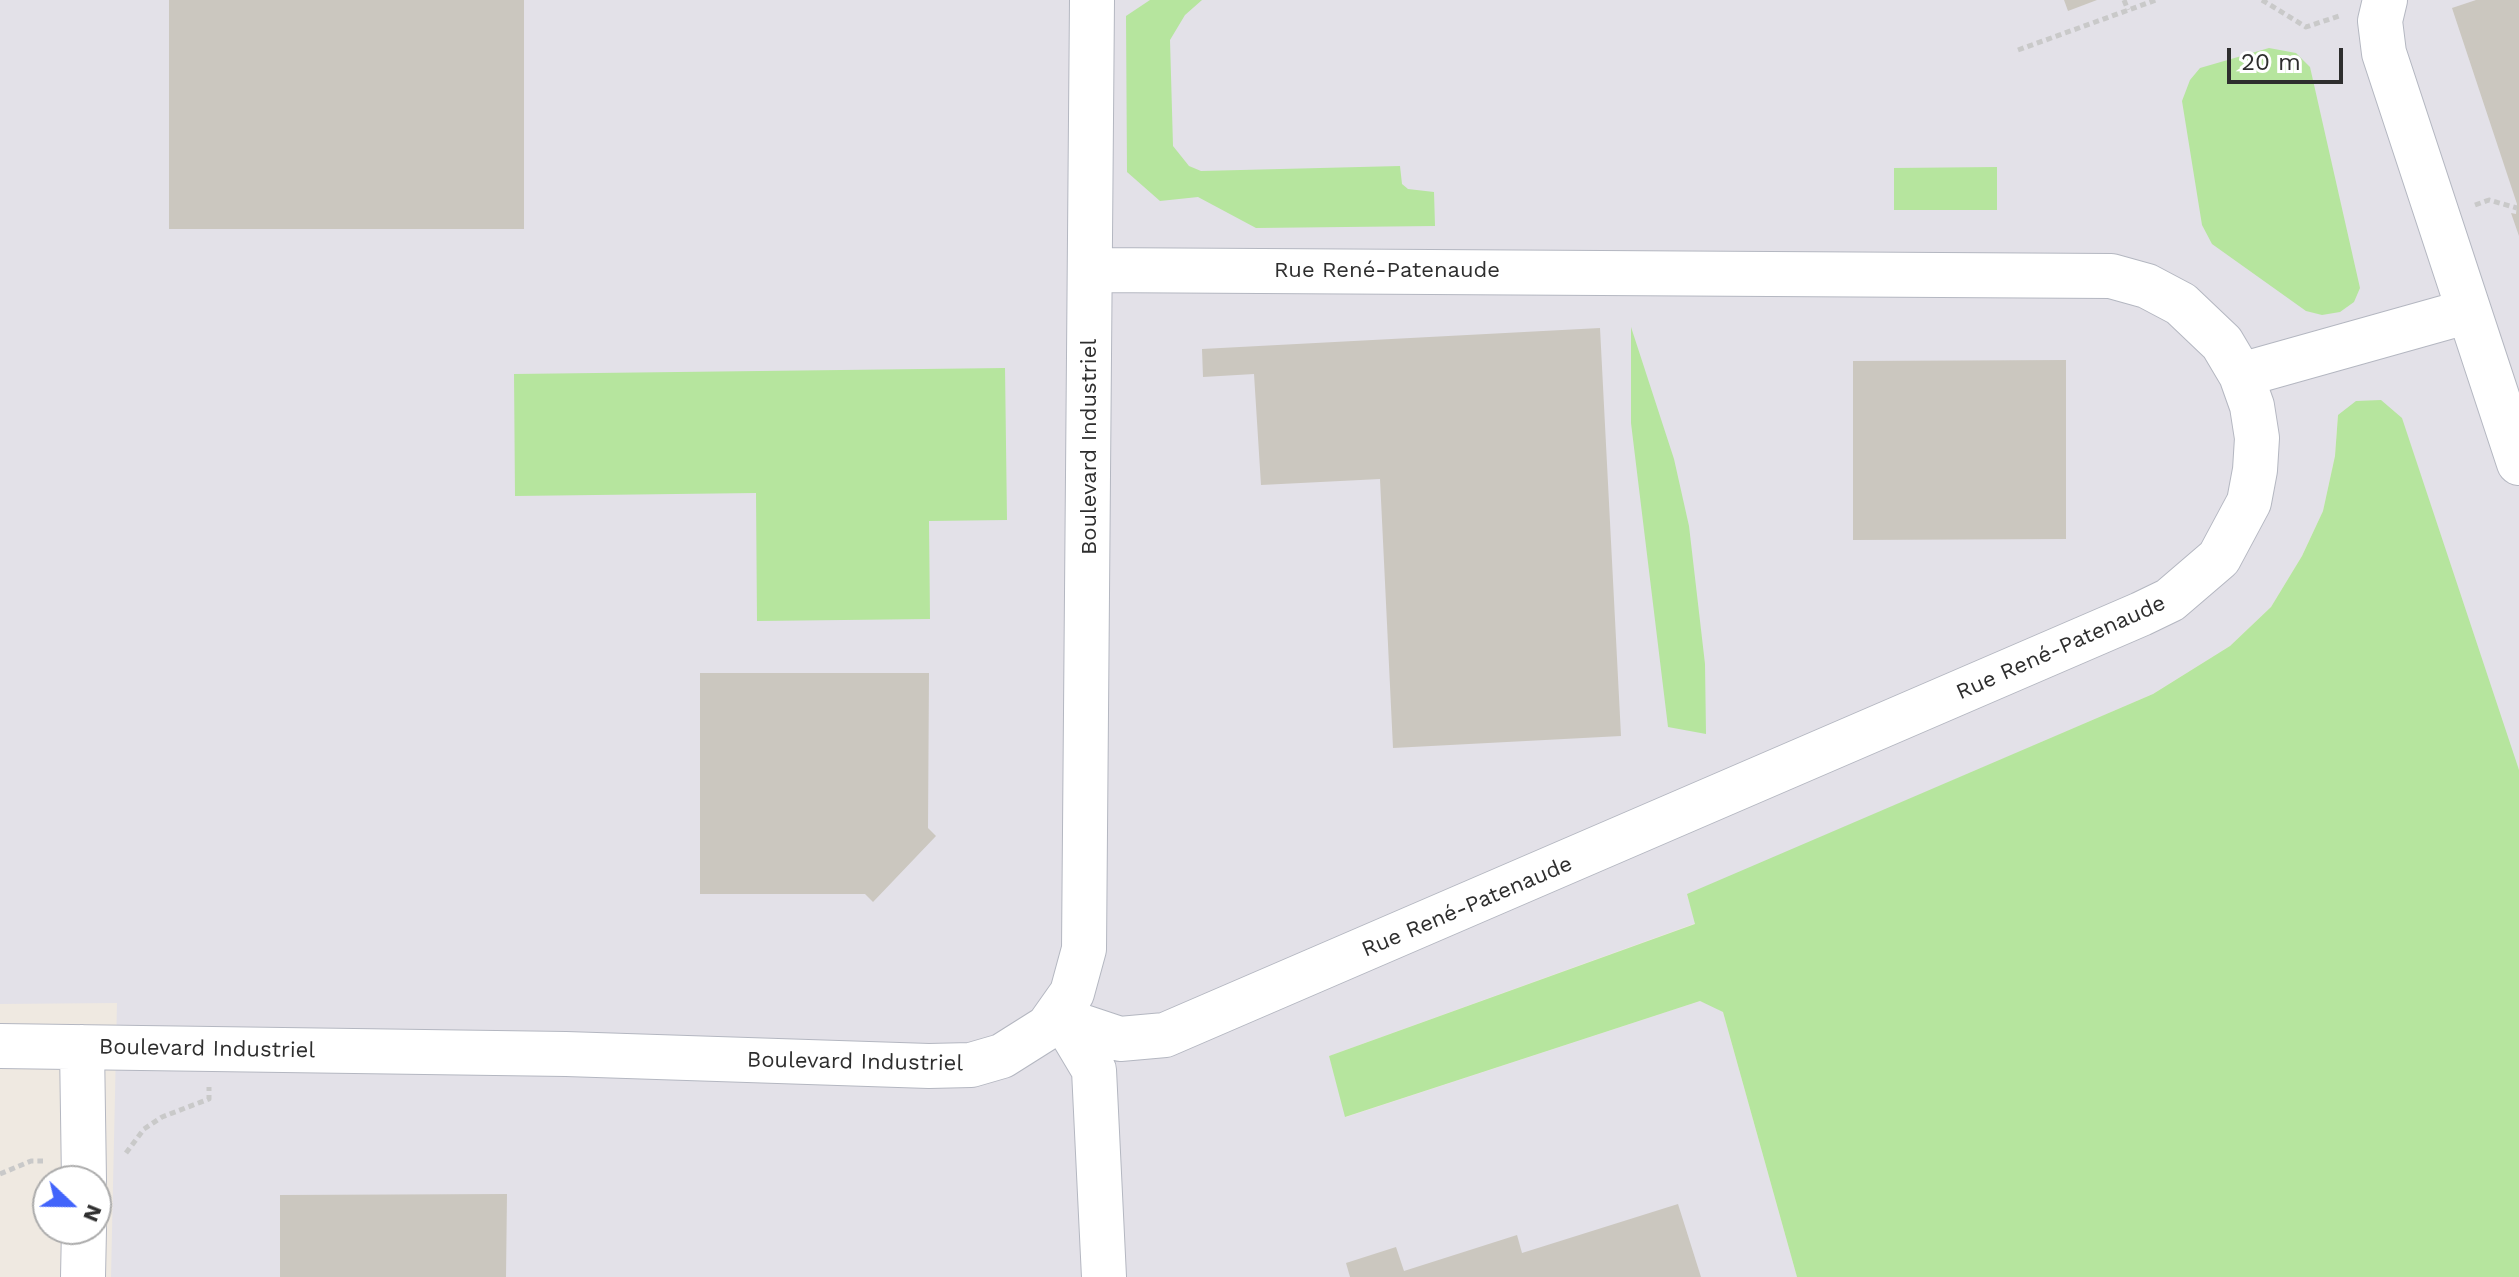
<!DOCTYPE html>
<html>
<head>
<meta charset="utf-8">
<style>
	body { margin:0 }
	#map { position:relative; width:2519px; height:1277px; overflow:hidden; background:#efe9e1; font-family:"Work Sans",sans-serif }
	canvas { display:block }
	.north { position:absolute; left:32px; top:1165px; width:80px; height:80px; box-sizing:border-box; background:#fff; border:2px solid #ababab; border-radius:50%; rotate:112deg; font-size:22px; font-weight:700; line-height:32px; text-align:center; color:#2e2e2e }
	.north::after { content:''; display:block; margin:auto; width:28px; height:36px; background:#4264fb; clip-path:polygon(50% 0,100% 100%,50% 72%,0 100%) }
	.scale { position:absolute; left:2227px; top:48px; width:116px; height:36px; box-sizing:border-box; border:4px solid #2e2e2e; border-top:0; padding-left:10px; font-size:24px; line-height:28px; white-space:nowrap; color:#2e2e2e; -webkit-text-stroke:6px #fff; paint-order:stroke }
</style>
</head>
<body>
<div id="map">
<canvas width="2519" height="1277"></canvas>
<div class="north">N</div>
<div class="scale">20 m</div>
</div>
<script>
const ctx = document.querySelector('canvas').getContext('2d');
ctx.lineJoin = 'round';
function fillPath(path, color) { ctx.fillStyle = color; ctx.fill(path, 'evenodd'); }
const poly = rows => new Path2D(rows.map(r => 'M' + r).join(''));
function stroke(path, color, width, dash) { ctx.strokeStyle = color; ctx.lineWidth = width; ctx.lineCap = dash ? 'butt' : 'round'; ctx.setLineDash(dash || []); ctx.stroke(path); }
function drawText(font, color, halo, rows, align = 'center') {
  ctx.font = font + ' "Work Sans",sans-serif'; ctx.lineWidth = 7; ctx.setLineDash([]); ctx.textBaseline = 'middle'; ctx.strokeStyle = halo; ctx.fillStyle = color; for (const [text, x, y, turn = 0] of rows) {
    ctx.save(); ctx.translate(x, y); ctx.rotate((+turn || 0) * Math.PI / 180); ctx.textAlign = isNaN(turn) ? turn : align; if (halo) ctx.strokeText(text, 0, 0); ctx.fillText(text, 0, 0); ctx.restore();
  }
}
fillPath(poly([
	[0,0,2519,0,2519,770,2338,415,2335,456,2323,511,2302,556,2271,607,2230,646,2153,694,1687,895,1696,923,1329,1056,1346,1117,1700,1001,1712,1005,1723,1012,1797,1277,111,1277,117,1003,0,1004]
]), '#e3e1e8');
fillPath(poly([
	[1150,0,1202,0,1185,15,1170,40,1173,146,1189,166,1201,171,1400,166,1402,184,1408,189,1434,192,1435,226,1256,228,1198,197,1160,201,1127,172,1126,16],
	[2269,48,2296,53,2310,67,2360,288,2354,302,2340,312,2322,315,2306,311,2212,244,2202,225,2182,101,2190,80,2200,68],
	[1997,167,1997,210,1894,210,1894,168],
	[1631,327,1674,459,1689,526,1705,664,1706,734,1668,727,1631,423],
	[1005,368,1007,520,929,521,930,619,757,621,756,493,515,496,514,374],
	[2381,400,2402,418,2519,770,2519,1277,1797,1277,1723,1012,1700,1001,1345,1117,1329,1056,1695,924,1687,894,2153,694,2230,646,2271,607,2302,556,2323,511,2335,456,2338,415,2356,401]
]), '#b6e59e');
fillPath(poly([
	[169,0,524,0,524,229,169,229],
	[2064,0,2097,0,2068,11],
	[2476,0,2519,0,2519,236,2511,213,2516,214,2517,204,2452,8],
	[1600,328,1621,736,1393,748,1380,479,1261,485,1254,374,1203,377,1202,349],
	[2066,360,2066,539,1853,540,1853,361],
	[700,673,929,673,928,828,936,836,873,902,865,894,700,894],
	[507,1194,506,1277,280,1277,280,1195],
	[1678,1204,1701,1277,1350,1277,1346,1263,1396,1247,1404,1271,1517,1235,1522,1253]
]), '#cbc7bf');
const minor = poly([
	[2385,0,2380,21,2384,53,2519,463],
	[2241,375,2469,311],
	[1060,1013,1078,1025,1120,1039,1165,1035,2141,614,2170,600,2219,558,2249,502,2255,470,2257,438,2252,406,2241,375,2222,343,2181,304,2147,286,2111,276,1091,270],
	[1060,1013,1094,1070,1104,1277],
	[0,1046,566,1054,929,1066,971,1065,1002,1056,1048,1027,1072,993,1084,949,1092,0],
	[82,1047,84,1181],
	[83,1277,84,1229]
]);
stroke(minor, '#b4b7c1', 46);
stroke(poly([
	[2124,0,2128,10],
	[2262,0,2306,27,2339,16],
	[2018,50,2156,0],
	[2475,205,2489,200,2517,208],
	[126,1153,144,1129,162,1117,209,1099,209,1087],
	[0,1174,31,1161,43,1161]
]), '#c9c9c9', 5, [6, 4]);
stroke(minor, '#fff', 44);
drawText('22px', '#2e2e2e', '#fff', [
	["Rue René-Patenaude",1387,271],
	["Boulevard Industriel",1090,447,-90],
	["Rue René-Patenaude",2061,648,-24],
	["Rue René-Patenaude",1467,907,-23],
	["Boulevard Industriel",207,1049,1],
	["Boulevard Industriel",855,1062,1]
]);
</script>
</body>
</html>
